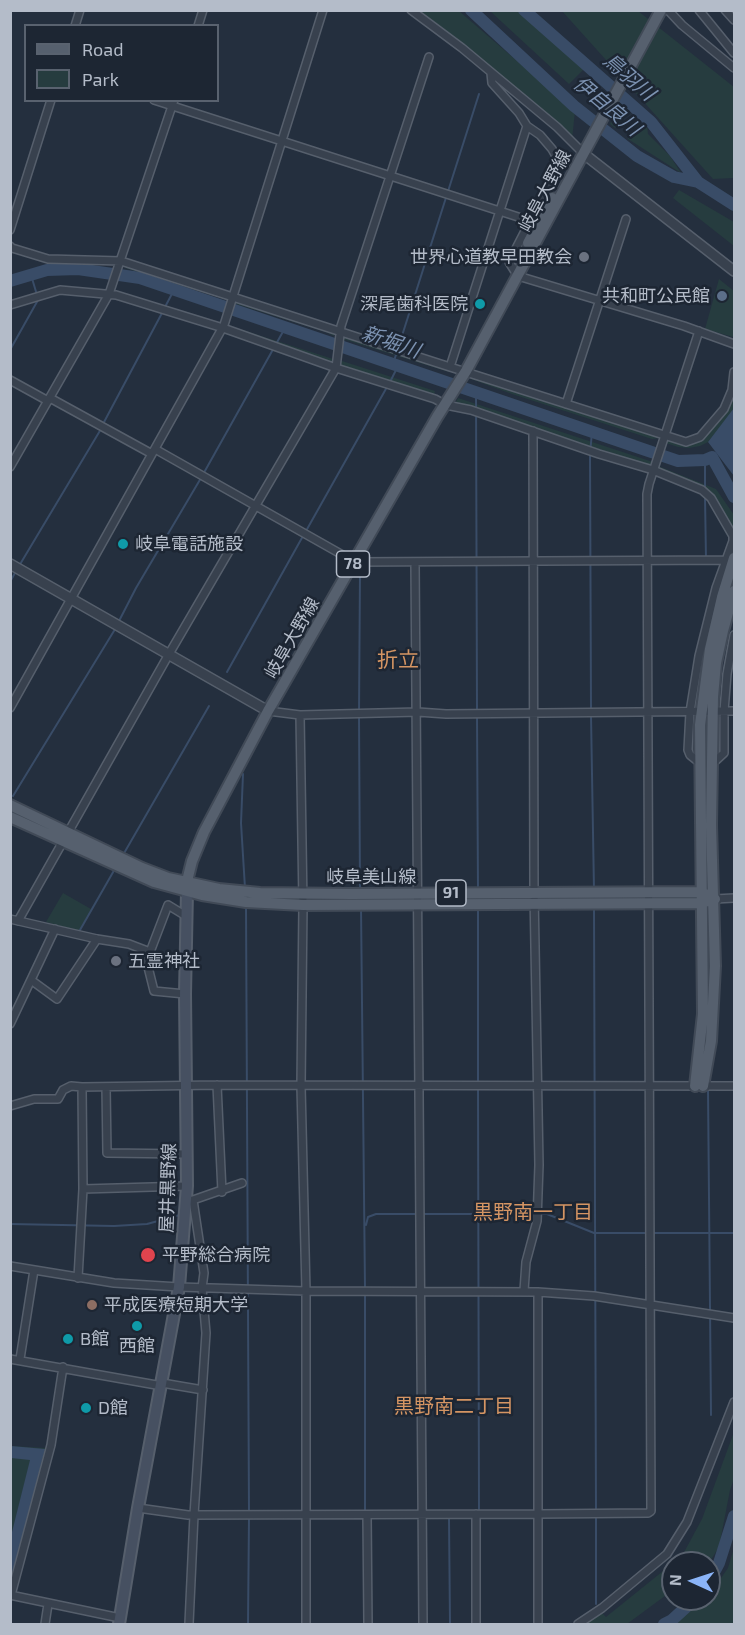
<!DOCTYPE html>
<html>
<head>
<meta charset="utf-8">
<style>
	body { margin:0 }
	#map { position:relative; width:745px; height:1635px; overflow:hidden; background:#242f3e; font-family:"Exo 2",sans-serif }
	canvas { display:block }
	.frame { position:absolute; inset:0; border:12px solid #b4bcc9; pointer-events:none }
	.legend { position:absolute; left:24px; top:24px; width:195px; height:78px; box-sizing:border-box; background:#1d2633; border:2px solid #59626f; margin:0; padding:8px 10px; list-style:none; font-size:18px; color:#b4bcc9 }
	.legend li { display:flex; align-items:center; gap:12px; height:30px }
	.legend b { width:30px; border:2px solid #59626f }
	.north { position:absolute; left:661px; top:1551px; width:60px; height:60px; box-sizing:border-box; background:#1d2633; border:2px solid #59626f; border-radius:50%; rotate:273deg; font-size:16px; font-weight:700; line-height:24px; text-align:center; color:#b4bcc9 }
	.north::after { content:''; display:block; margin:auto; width:21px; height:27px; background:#8ab4f8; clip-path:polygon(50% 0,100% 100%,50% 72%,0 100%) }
</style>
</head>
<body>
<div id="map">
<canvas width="745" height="1635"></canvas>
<div class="frame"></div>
<ul class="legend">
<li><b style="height:8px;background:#56606e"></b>Road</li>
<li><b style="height:16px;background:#263c3f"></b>Park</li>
</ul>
<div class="north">N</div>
</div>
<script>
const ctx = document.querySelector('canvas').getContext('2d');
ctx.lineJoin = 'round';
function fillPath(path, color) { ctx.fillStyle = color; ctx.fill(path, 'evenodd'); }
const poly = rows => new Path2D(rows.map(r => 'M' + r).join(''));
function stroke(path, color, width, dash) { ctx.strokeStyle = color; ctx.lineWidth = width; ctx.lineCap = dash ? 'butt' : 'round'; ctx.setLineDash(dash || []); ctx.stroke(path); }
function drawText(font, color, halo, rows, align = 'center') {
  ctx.font = font + ' "Exo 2","Noto Sans JP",sans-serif'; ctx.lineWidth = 5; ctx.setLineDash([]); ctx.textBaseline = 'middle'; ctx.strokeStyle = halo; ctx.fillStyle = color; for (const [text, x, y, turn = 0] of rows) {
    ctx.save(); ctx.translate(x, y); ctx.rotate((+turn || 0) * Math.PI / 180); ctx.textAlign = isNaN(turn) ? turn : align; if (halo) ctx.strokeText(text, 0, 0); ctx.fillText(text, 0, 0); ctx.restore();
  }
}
fillPath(poly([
	[419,11,459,11,575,111,572,140,459,40],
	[490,11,526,11,585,68,569,84],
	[562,11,638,11,734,87,734,181,733,178,713,179],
	[617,108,624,113,623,126,615,128,610,124],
	[637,123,647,125,648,134,670,156,681,173,628,139,628,129],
	[679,190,734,222,734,246,673,198],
	[126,266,224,297,224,299,125,268],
	[719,279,734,291,733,337,705,329],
	[234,301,335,332,334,336,326,332,233,303],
	[227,325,333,359,332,363,227,329],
	[345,336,451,369,449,372,343,339],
	[339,360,435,391,434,395,338,364],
	[472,375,660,438,652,439,512,394,471,379],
	[734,389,733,411,708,442,700,446,689,448,678,447,666,443,668,439,686,443,705,436,729,405],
	[458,398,653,462,652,465,648,465,456,402],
	[658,466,716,489,734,515,734,529,730,525,714,495,657,468],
	[63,893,91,909,79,931,46,922],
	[734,1432,734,1479,730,1490,719,1547,709,1563,673,1563,682,1556,702,1519],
	[11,1446,46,1448,11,1583],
	[734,1548,734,1623,669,1624,701,1599,709,1599,709,1592,714,1588,728,1568],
	[673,1563,673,1590,627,1624,586,1624,601,1612,606,1617]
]), '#263c3f');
fillPath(poly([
	[734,408,734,476,708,442],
	[11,1446,45,1449,11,1581,11,1536,30,1460,11,1458]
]), '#394c67');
stroke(poly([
	[31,275,37,295],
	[165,307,174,290],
	[10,350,38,300],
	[393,364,479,94],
	[390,382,398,366],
	[476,393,477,711],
	[103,424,162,313],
	[705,460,705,491],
	[705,496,706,560],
	[306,531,387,387],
	[19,566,101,429],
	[360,571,359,715,360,890],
	[10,582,16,571],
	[119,621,136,588,201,478,285,328],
	[227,672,303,536],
	[591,710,590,454,592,432],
	[477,716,478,891],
	[591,716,594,890],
	[243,774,241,823,245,888],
	[13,796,117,626],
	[123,855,209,706],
	[246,905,249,1512],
	[361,907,365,1289],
	[478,908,478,1083],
	[594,908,596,1511],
	[80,930,116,867],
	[478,1088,479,1511],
	[708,1089,711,1415],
	[10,1224,114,1226,147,1224,180,1215],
	[366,1225,368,1217,376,1214,547,1214,594,1233,647,1233],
	[653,1233,734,1233],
	[365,1294,365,1514],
	[596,1517,596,1604],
	[449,1519,450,1624],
	[479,1519,480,1624],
	[248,1624,249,1517]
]), '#394c67', 2);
stroke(poly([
	[471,10,574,106,637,156,674,177,698,182,734,205],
	[524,10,651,122,698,182],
	[10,281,47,270,78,269,140,278,678,461,705,460,712,457,734,497],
	[709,1582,719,1563,734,1516],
	[664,1624,672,1620,695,1599]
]), '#394c67', 12);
const minor = poly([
	[411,10,462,48,557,127,584,154],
	[668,10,682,25,734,68],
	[699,10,734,53],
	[725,10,734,20],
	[75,26,80,10],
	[198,26,203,10],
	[491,73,492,83,519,113,527,126,450,367,686,442,700,437,724,409,732,390,734,372],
	[154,100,540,224],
	[10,230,51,100],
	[10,246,12,248,48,259,121,261,450,367],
	[514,270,509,262,560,163,552,149,540,135,527,126],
	[518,276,684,326,734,344],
	[10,305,60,290,116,295,223,328,336,368,435,399,446,405,471,410,599,454,653,470,702,490,711,498,733,536,733,541,716,588,699,656,690,712,688,750,690,755,700,763],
	[10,380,48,401],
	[50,398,152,454],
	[566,404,626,219],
	[155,449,355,562,727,560],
	[10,467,109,294,174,100],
	[415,563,423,1624],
	[10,708,224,325,323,10],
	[268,711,300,715,418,712,446,714,734,711],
	[300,715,303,905,301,1086,306,1291,306,1624],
	[712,764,724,753,724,711,727,674,734,635],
	[715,899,734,898],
	[10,919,97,939,129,944,150,952,148,967,154,991,185,994],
	[18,921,169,654,336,368,341,326,429,57],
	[150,952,168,905,186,916],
	[31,980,57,999,97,939],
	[10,1024,55,929],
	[217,1085,222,1192],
	[106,1087,107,1153,187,1154],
	[10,1106,34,1099,58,1099,63,1090,71,1086,82,1087,217,1085,734,1086],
	[83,1189,187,1186],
	[193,1200,242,1183],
	[185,1202,193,1200,204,1273,202,1288,206,1333,194,1515,189,1624],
	[10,1266,114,1283,179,1287,306,1291,538,1292,594,1296,734,1318],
	[78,1278,83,1189,82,1087],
	[524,1291,526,1262,537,1221,539,1165,534,892,533,431],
	[538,1292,538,1624],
	[10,1359,162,1386],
	[20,1359,34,1270],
	[162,1383,203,1390],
	[138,1508,188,1515,539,1514,648,1513,651,1511,647,494,649,484,699,331],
	[476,1514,476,1624],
	[367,1515,368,1624],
	[10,1595,120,1618],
	[11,1595,51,1445,63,1367],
	[45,1624,48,1604],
	[578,1624,602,1608,667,1554,687,1522,734,1402]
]);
const tertiary = poly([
	[584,154,734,271],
	[10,564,268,711]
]);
const secondary = poly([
	[119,1624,138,1508,179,1287,187,1186,185,994,187,891]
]);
const primary = poly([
	[528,243,552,198],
	[10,805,142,868,168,878,219,889,260,893,351,894,701,892,715,899],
	[10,817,154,882,202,895,246,902,303,905,701,903,715,899],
	[187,891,187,881,192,861,204,832,268,711,437,417,466,371,661,10],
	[695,1086,703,1014,700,725,710,649,722,597,734,558],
	[703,1086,711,1041,715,966,711,825,713,697,716,663,723,631,734,591]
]);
stroke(minor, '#565f6c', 10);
stroke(tertiary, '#565f6c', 12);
stroke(secondary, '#565f6c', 14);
stroke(primary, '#414a57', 14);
stroke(minor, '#38414e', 7);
stroke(tertiary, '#38414e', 9);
stroke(secondary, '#465061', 10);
stroke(primary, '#56606e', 10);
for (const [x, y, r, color] of [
	[584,257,6,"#6b7280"],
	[722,296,6,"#5c6f8a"],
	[480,304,6,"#0f9aa8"],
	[123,544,6,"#0f9aa8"],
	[116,961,6,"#6b7280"],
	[148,1255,8,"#e0444e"],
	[92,1305,6,"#8d6e63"],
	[137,1326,6,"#0f9aa8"],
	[68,1339,6,"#0f9aa8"],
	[86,1408,6,"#0f9aa8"]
]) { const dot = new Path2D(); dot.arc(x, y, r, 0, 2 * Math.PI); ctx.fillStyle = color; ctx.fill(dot); stroke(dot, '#1d2633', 2); }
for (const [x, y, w] of [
	[353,564,33],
	[451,893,30]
]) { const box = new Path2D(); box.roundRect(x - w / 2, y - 13, w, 26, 4.5); ctx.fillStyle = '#1d2633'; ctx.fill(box); stroke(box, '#b4bcc9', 1.5); }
drawText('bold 16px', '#b4bcc9', null, [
	["78",353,564],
	["91",451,893]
]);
drawText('18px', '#b4bcc9', '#1d2633', [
	["岐阜大野線",545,191,-62],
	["岐阜大野線",292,638,-60],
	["岐阜美山線",371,877],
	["屋井黒野線",168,1188,-88]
]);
drawText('18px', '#b4bcc9', '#1d2633', [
	["世界心道教早田教会",572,257,"right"],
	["共和町公民館",710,296,"right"],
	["深尾歯科医院",468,304,"right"],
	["岐阜電話施設",135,544],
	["五霊神社",128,961],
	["平野総合病院",162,1255],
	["平成医療短期大学",104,1305],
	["B館",80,1339],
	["西館",137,1346,"center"],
	["D館",98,1408]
], 'left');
drawText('italic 20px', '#7c92b1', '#1d2633', [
	["鳥羽川",629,77,41],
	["伊自良川",607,106,40],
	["新堀川",391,342,19]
]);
drawText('20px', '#d59563', '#1d2633', [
	["黒野南一丁目",533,1212],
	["黒野南二丁目",454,1406]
]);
drawText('21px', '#d59563', '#1d2633', [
	["折立",398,660]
]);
</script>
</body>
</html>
